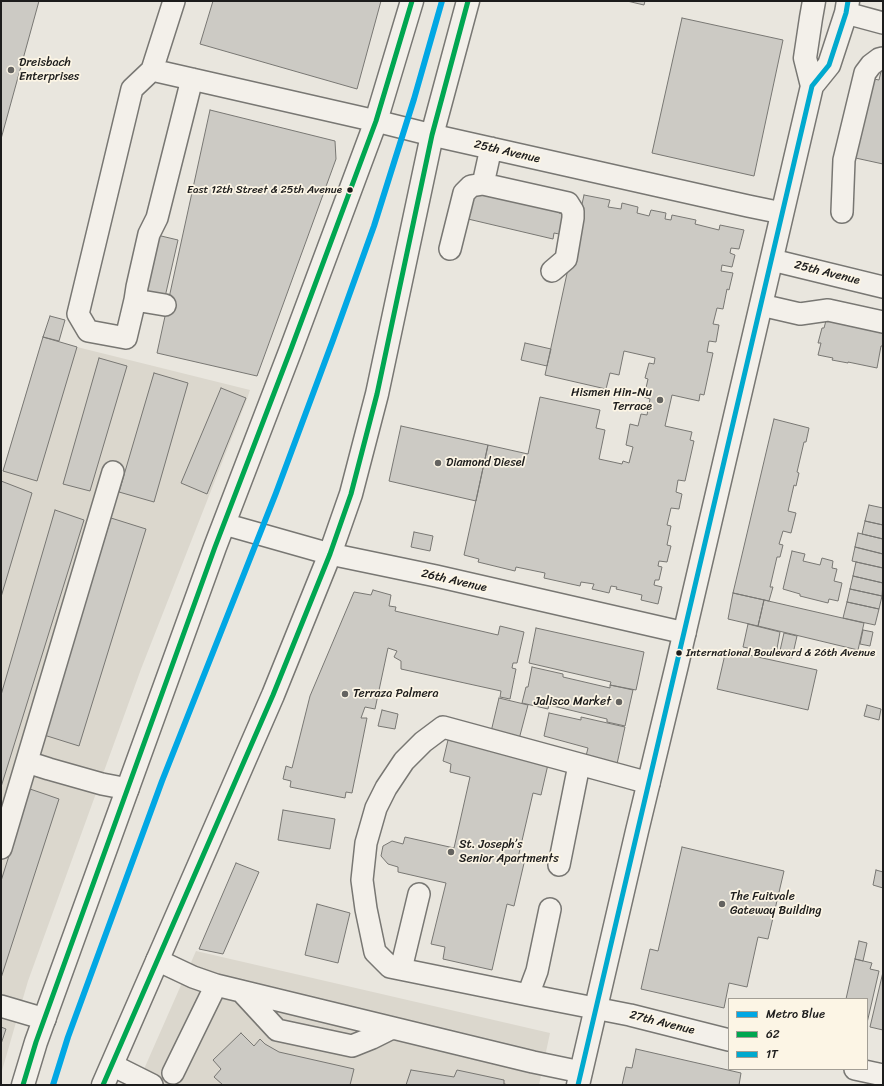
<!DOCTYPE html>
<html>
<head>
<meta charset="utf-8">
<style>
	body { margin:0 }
	#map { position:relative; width:884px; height:1086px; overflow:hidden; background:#e9e6de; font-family:Sriracha,sans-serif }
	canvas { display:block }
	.frame { position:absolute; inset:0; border:2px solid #1c1c1c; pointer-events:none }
	.legend { position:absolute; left:728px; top:998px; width:140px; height:72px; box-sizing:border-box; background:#fcf5e5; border:1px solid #a29e95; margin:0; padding:5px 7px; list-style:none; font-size:12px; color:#1c1c1c }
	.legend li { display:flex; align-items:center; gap:8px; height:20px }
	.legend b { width:20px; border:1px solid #a29e95 }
</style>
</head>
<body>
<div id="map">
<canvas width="884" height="1086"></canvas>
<div class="frame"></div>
<ul class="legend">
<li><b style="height:5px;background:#01a7e4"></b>Metro Blue</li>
<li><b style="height:5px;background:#00a651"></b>62</li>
<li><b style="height:5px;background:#00a9ce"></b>1T</li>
</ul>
</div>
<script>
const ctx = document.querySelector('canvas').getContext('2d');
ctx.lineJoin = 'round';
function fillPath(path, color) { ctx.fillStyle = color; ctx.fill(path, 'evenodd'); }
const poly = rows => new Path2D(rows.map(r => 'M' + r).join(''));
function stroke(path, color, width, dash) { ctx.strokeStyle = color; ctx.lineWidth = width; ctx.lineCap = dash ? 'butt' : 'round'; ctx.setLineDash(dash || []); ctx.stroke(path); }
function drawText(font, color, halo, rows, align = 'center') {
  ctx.font = font + ' Sriracha,sans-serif'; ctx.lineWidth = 3.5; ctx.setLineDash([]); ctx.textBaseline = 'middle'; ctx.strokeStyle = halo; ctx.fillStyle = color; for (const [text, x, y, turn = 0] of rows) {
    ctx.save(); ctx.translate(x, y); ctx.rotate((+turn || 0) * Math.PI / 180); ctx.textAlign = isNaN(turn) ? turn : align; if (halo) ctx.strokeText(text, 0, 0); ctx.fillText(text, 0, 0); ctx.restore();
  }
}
fillPath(poly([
	[43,337,77,347,250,390,247,399,141,669,28,981,1,1074,1,476],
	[196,951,550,1033,539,1085,137,1085]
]), '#dbd7cd');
const building = poly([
	[1,1,39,1,1,139,1,1],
	[213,1,381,1,357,89,200,44,213,1],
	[627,1,645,1,644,5,627,1],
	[682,18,783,40,754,176,652,153,682,18],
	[882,67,883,67,883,164,851,157,869,78,879,80,882,67],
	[210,110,335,141,336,159,257,376,157,353,210,110],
	[474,191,559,211,559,213,567,214,564,235,554,233,553,239,468,219,474,191],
	[584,195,610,200,608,207,621,209,622,203,638,207,637,213,649,216,651,210,666,213,665,219,671,220,672,215,696,220,695,224,719,230,720,225,744,230,739,249,731,248,730,253,735,255,732,267,722,265,721,271,733,273,729,290,727,289,723,309,717,308,713,324,719,325,716,342,709,341,707,352,713,353,704,395,700,394,699,401,672,395,665,426,692,432,690,440,694,441,685,481,678,480,676,492,682,494,679,509,671,508,667,525,671,526,667,545,671,546,667,562,659,561,658,566,662,567,659,580,655,580,654,585,662,587,658,604,641,600,642,595,616,589,617,587,611,586,609,593,592,589,594,584,581,582,580,586,544,578,545,573,516,567,515,571,478,562,479,559,464,555,488,445,528,454,540,397,600,410,596,428,605,430,599,459,622,464,623,461,629,463,633,447,626,445,630,424,638,426,641,414,647,415,650,399,644,397,648,379,645,378,649,363,654,364,655,358,624,351,619,375,610,373,606,389,545,375,584,195],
	[157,235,178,240,165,297,144,292,157,235],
	[50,316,65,320,59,341,43,337,50,316],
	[827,317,883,327,883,346,881,346,877,368,848,362,848,363,832,360,833,358,818,355,821,343,818,343,822,328,824,328,827,317],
	[43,337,77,347,37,481,3,471,43,337],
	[525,343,551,349,547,366,521,360,525,343],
	[99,358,127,366,90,491,63,484,99,358],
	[154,373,188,383,154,502,119,492,154,373],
	[221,388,246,398,207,494,181,483,221,388],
	[774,419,809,428,806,442,804,442,797,472,799,473,796,486,794,485,788,511,796,513,791,533,783,531,779,544,783,545,780,557,777,557,770,587,773,587,769,601,733,593,774,419],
	[401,426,488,445,476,501,389,481,401,426],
	[1,481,32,493,1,597,1,481],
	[869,505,883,508,883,525,865,521,869,505],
	[55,510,84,520,1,787,1,695,55,510],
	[111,518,146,529,79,746,44,735,111,518],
	[865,521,883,525,883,539,862,534,865,521],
	[414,532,433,536,430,551,411,547,414,532],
	[858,533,883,539,883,554,855,547,858,533],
	[855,547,883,554,883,568,852,561,855,547],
	[792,551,805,554,803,561,820,565,822,558,833,561,832,568,837,569,834,581,842,583,838,601,829,599,828,603,800,596,800,594,783,589,792,551],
	[856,562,883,568,883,583,853,576,856,562],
	[853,576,883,583,882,596,850,589,853,576],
	[850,589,882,596,879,609,847,602,850,589],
	[373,590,391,595,389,606,396,607,395,611,498,635,500,626,524,632,517,663,513,663,512,668,516,669,510,699,500,697,501,691,401,669,401,661,394,657,397,651,388,648,375,709,365,707,361,718,367,718,352,793,346,792,345,798,290,787,291,781,283,779,286,766,292,768,310,696,354,592,371,595,373,590],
	[733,593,764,600,758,626,728,619,733,593],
	[764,600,864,623,858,650,758,626,764,600],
	[847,602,879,609,875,625,843,618,847,602],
	[748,624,780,632,776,654,743,647,748,624],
	[536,628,644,652,636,690,610,685,611,682,529,663,536,628],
	[863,630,873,632,870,646,860,644,863,630],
	[784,633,797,636,792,658,779,655,784,633],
	[726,650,817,670,808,710,717,689,726,650],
	[532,667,563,674,563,677,610,688,610,685,633,690,625,726,607,722,607,719,549,705,548,709,522,703,526,687,528,687,532,667],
	[499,698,528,705,518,743,490,736,499,698],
	[867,705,881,709,879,720,864,716,867,705],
	[382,710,398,714,395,729,378,726,382,710],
	[549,713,581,720,581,717,625,727,617,764,586,756,588,748,544,736,549,713],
	[458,739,549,760,541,795,533,793,518,858,525,859,514,906,507,904,492,970,443,959,445,947,431,944,446,883,398,872,398,867,388,864,381,856,383,846,392,841,403,844,405,837,454,848,470,777,450,772,451,764,443,761,448,740,457,742,458,739],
	[30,789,59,799,1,978,1,881,30,789],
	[283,810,335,819,330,849,278,840,283,810],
	[682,847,784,871,768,939,758,937,747,987,729,983,724,1008,641,989,650,949,658,951,682,847],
	[236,863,259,872,223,954,199,949,236,863],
	[876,870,883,872,883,888,873,885,876,870],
	[317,904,350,913,338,963,305,955,317,904],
	[859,941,867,943,863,961,855,959,859,941],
	[855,959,872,963,870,969,879,971,867,1023,867,999,846,999,855,959],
	[883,972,883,1030,870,1027,883,972],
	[1,1027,6,1029,1,1044,1,1027],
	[241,1033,254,1046,260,1039,265,1044,279,1052,354,1069,350,1085,223,1085,214,1077,221,1069,213,1060,241,1033],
	[636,1049,741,1073,739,1085,622,1085,626,1067,632,1068,636,1049],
	[411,1070,454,1077,457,1070,504,1080,504,1084,509,1085,406,1085,411,1070]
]);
fillPath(building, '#cccac4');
stroke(building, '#787773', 1);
const minor = poly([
	[174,1,152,70,376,121,432,135,748,206,782,213],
	[846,13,883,23],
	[152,70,132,89,78,314,88,331,126,338,135,300,165,305],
	[483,184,491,148],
	[842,212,844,160,865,73,871,65,879,59,883,58],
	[450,249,464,193,471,186,483,184,568,203,573,211,573,218,566,259,552,271],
	[772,260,883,287],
	[135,300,137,287,149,234,157,218,192,79],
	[761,305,800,314,828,310,883,322],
	[224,524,330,554,436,576,685,633],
	[27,762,49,769,102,784,128,789],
	[649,783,443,727,423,742,404,761,386,788,376,808,366,843,362,880,366,909,375,952,390,967,528,995,630,1015,729,1040],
	[1,848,113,472],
	[559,865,579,765],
	[157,960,193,977,216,985,173,1073],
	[401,969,419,894],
	[216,985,533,1062,581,1072],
	[241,991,277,1030,352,1046,372,1038,392,1028],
	[528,995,537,971,550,909],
	[1,1006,45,1019],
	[112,1065,152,1085],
	[855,1069,883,1075]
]);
const major = poly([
	[812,86,805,58,811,18,814,1],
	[23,1085,36,1042,215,547,291,349,376,121,412,1],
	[103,1085,273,695,330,554,351,494,377,394,432,135,468,1],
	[578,1085,637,831,677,665,812,86,829,65,846,13,848,1]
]);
stroke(minor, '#787773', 24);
stroke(major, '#787773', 25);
stroke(minor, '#f3f0ea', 21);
stroke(major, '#f3f0ea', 22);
stroke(poly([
	[23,1085,36,1042,215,547,291,349,376,121,412,1],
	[103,1085,273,695,330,554,351,494,377,394,432,135,468,1]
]), '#00a651', 5);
stroke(poly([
	[578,1085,812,86,829,65,846,13,848,1]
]), '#00a9ce', 5);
stroke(poly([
	[53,1085,68,1037,162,781,276,493,333,340,374,226,414,99,442,1]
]), '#01a7e4', 6);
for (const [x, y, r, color] of [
	[11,70,4,"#646360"],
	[350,190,3.5,"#1c1c1c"],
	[660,400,4,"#646360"],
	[438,463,4,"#646360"],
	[679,653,3.5,"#1c1c1c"],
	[345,694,4,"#646360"],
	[619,702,4,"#646360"],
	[451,852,4,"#646360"],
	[722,904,4,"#646360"]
]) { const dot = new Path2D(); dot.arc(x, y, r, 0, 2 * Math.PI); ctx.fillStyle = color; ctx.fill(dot); stroke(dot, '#fcf5e5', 1.5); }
drawText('11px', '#1c1c1c', '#fcf5e5', [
	["East 12th Street & 25th Avenue",342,190],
	["International Boulevard & 26th Avenue",686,653,"left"]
], 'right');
drawText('12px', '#1c1c1c', '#fcf5e5', [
	["Dreisbach",19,63],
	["Enterprises",19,77],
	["Hismen Hin-Nu",652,393,"right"],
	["Terrace",652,407,"right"],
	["Diamond Diesel",446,463],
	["Terraza Palmera",353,694],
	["Jalisco Market",611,702,"right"],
	["St. Joseph’s",459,845],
	["Senior Apartments",459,859],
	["The Fuitvale",730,897],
	["Gateway Building",730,911]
], 'left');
drawText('12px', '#1c1c1c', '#fcf5e5', [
	["25th Avenue",507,152,13],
	["25th Avenue",827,273,14],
	["26th Avenue",454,581,13],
	["27th Avenue",662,1023,14]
]);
</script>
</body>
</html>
